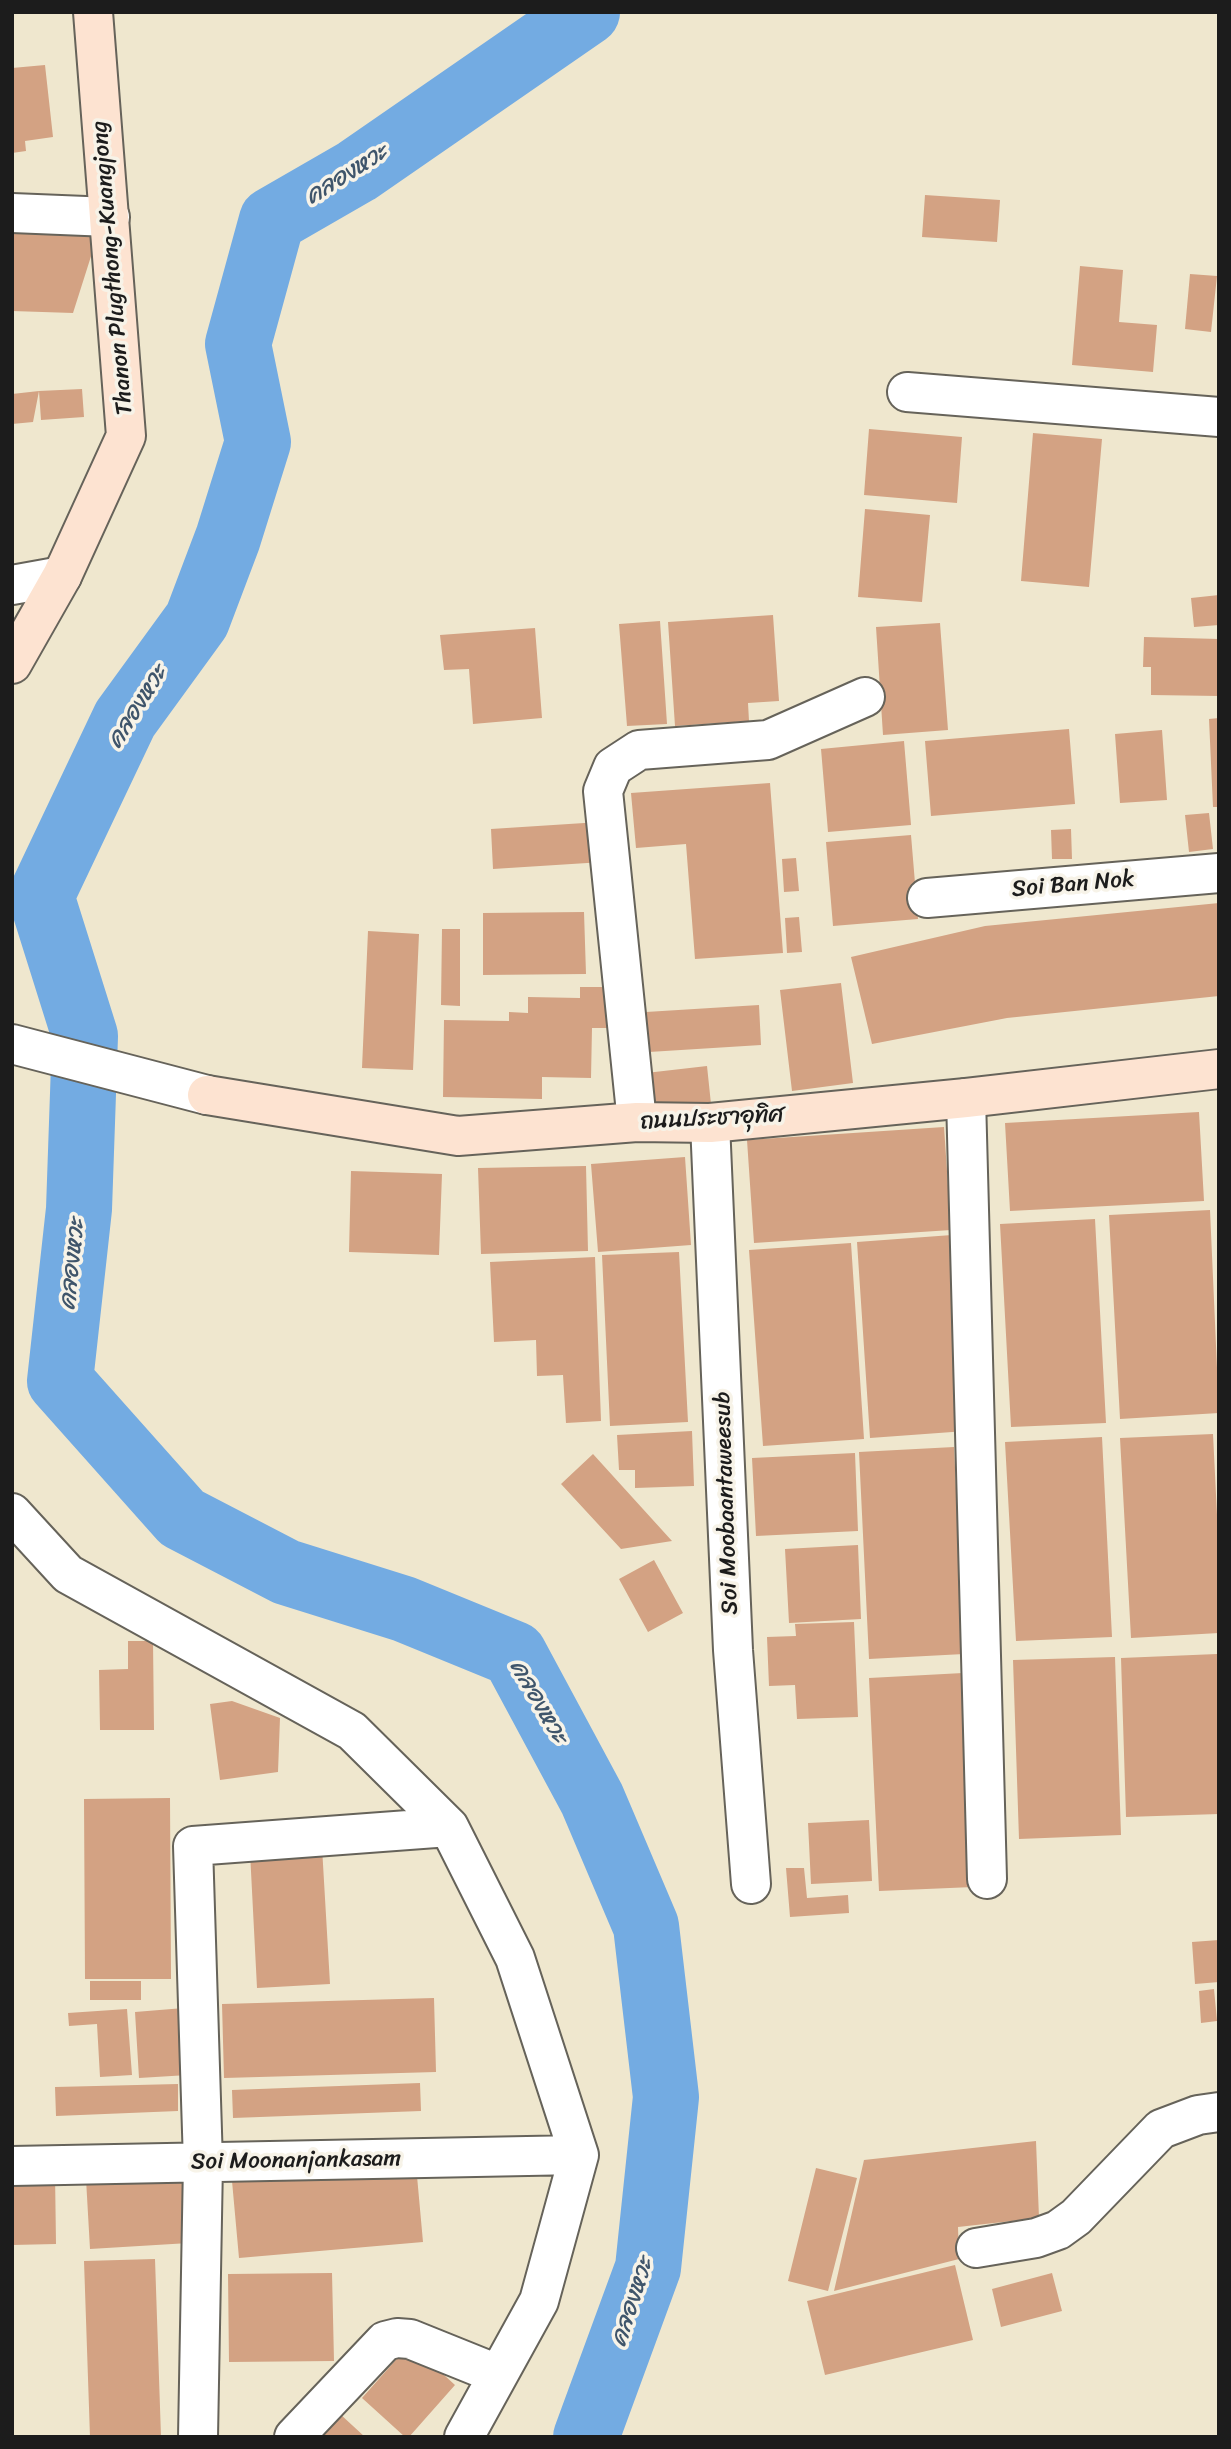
<!DOCTYPE html>
<html>
<head>
<meta charset="utf-8">
<style>
	body { margin:0 }
	#map { position:relative; width:1231px; height:2449px; overflow:hidden; background:#efe7ce; font-family:Sriracha,sans-serif }
	canvas { display:block }
	.frame { position:absolute; inset:0; border:14px solid #1c1c1c; pointer-events:none }
</style>
</head>
<body>
<div id="map">
<canvas width="1231" height="2449"></canvas>
<div class="frame"></div>
</div>
<script>
const ctx = document.querySelector('canvas').getContext('2d');
ctx.lineJoin = 'round';
const poly = rows => new Path2D(rows.map(r => 'M' + r).join(''));
function stroke(path, color, width, dash) { ctx.strokeStyle = color; ctx.lineWidth = width; ctx.lineCap = dash ? 'butt' : 'round'; ctx.setLineDash(dash || []); ctx.stroke(path); }
function fillPath(path, color) { ctx.fillStyle = color; ctx.fill(path, 'evenodd'); }
function drawText(font, color, halo, rows, align = 'center') {
  ctx.font = font + ' Sriracha,"Playpen Sans Thai",sans-serif'; ctx.lineWidth = 7; ctx.setLineDash([]); ctx.textBaseline = 'middle'; ctx.strokeStyle = halo; ctx.fillStyle = color; for (const [text, x, y, turn = 0] of rows) {
    ctx.save(); ctx.translate(x, y); ctx.rotate((+turn || 0) * Math.PI / 180); ctx.textAlign = isNaN(turn) ? turn : align; if (halo) ctx.strokeText(text, 0, 0); ctx.fillText(text, 0, 0); ctx.restore();
  }
}
stroke(poly([
	[586,2437,648,2268,666,2097,646,1926,592,1799,514,1654,404,1609,286,1572,182,1518,60,1381,79,1209,85,1036,41,896,125,719,197,620,228,538,258,442,238,344,272,220,357,171,587,12]
]), '#73abe2', 66);
fillPath(poly([
	[45,65,53,137,25,141,26,151,12,153,12,68],
	[925,195,1000,200,997,242,922,237],
	[12,221,94,224,93,250,73,313,12,311],
	[1080,266,1123,270,1119,322,1157,325,1153,372,1072,365],
	[1190,274,1217,276,1211,332,1185,329],
	[82,389,84,417,41,420,39,391,33,422,12,424,12,394,39,391],
	[869,429,962,437,957,503,864,495],
	[1033,433,1102,439,1089,587,1021,581],
	[865,509,930,515,922,602,858,597],
	[1219,595,1219,625,1194,627,1191,598],
	[773,615,779,701,748,703,749,721,675,726,668,622],
	[660,621,667,724,627,726,619,624],
	[940,623,948,730,883,735,876,627],
	[535,628,542,718,473,724,469,669,444,670,440,635],
	[1144,637,1219,639,1219,696,1151,695,1151,667,1143,667],
	[1219,718,1219,807,1213,807,1209,719],
	[1069,729,1075,804,931,816,925,741],
	[1162,730,1167,800,1120,803,1115,734],
	[904,741,911,825,828,832,821,749],
	[770,783,783,953,695,959,686,844,636,848,631,793],
	[1209,813,1213,849,1189,852,1185,815],
	[600,822,603,862,493,869,491,829],
	[1071,829,1072,859,1052,859,1051,830],
	[911,835,918,919,833,926,826,842],
	[796,858,799,891,784,892,782,859],
	[1219,903,1219,996,1007,1018,872,1044,851,957,985,926],
	[584,912,586,974,483,975,483,913],
	[799,917,802,952,787,953,785,918],
	[442,929,460,929,460,1006,441,1005],
	[368,931,419,934,413,1070,362,1068],
	[841,983,853,1083,792,1091,780,990],
	[580,987,614,987,613,1028,592,1028,591,1078,542,1077,542,1099,443,1097,444,1020,509,1021,509,1012,528,1013,528,997,580,998],
	[759,1005,761,1045,649,1052,646,1012],
	[707,1066,711,1104,650,1111,646,1073],
	[1199,1112,1204,1201,1010,1211,1005,1123],
	[944,1127,951,1230,754,1243,747,1140],
	[685,1157,691,1245,598,1252,591,1164],
	[586,1166,588,1251,481,1254,478,1168],
	[351,1171,442,1174,439,1255,349,1252],
	[1210,1210,1219,1413,1120,1419,1109,1215],
	[1095,1219,1106,1423,1011,1427,1000,1224],
	[952,1235,966,1431,870,1438,857,1242],
	[851,1243,864,1439,763,1446,749,1250],
	[679,1252,688,1422,610,1426,602,1255],
	[595,1257,601,1421,566,1423,563,1375,537,1376,536,1340,494,1342,490,1262],
	[692,1431,694,1486,635,1488,635,1470,619,1470,617,1435],
	[1213,1434,1219,1555,1219,1633,1131,1638,1120,1438],
	[1102,1437,1112,1637,1016,1641,1005,1442],
	[954,1447,964,1654,869,1659,859,1452],
	[855,1453,858,1531,756,1536,752,1458],
	[593,1454,672,1541,621,1549,561,1484],
	[858,1545,861,1619,789,1623,785,1549],
	[654,1560,683,1613,648,1632,619,1579],
	[854,1622,858,1717,797,1719,795,1685,769,1686,767,1637,796,1636,795,1624],
	[128,1641,153,1641,154,1730,100,1730,99,1670,128,1669],
	[1217,1654,1219,1814,1126,1817,1121,1658],
	[1115,1657,1121,1835,1019,1839,1013,1660],
	[963,1673,973,1887,879,1891,869,1678],
	[232,1701,280,1718,278,1772,220,1780,210,1704],
	[170,1798,171,1979,85,1979,84,1799],
	[869,1820,872,1881,811,1884,808,1823],
	[322,1847,330,1984,257,1988,250,1852],
	[786,1868,804,1868,807,1898,848,1895,849,1913,790,1917],
	[1219,1940,1219,1982,1195,1984,1192,1942],
	[90,1981,141,1981,141,2000,90,2000],
	[1214,1989,1217,2021,1201,2023,1199,1991],
	[434,1998,436,2072,224,2078,222,2004],
	[184,2008,188,2075,139,2078,135,2012],
	[127,2009,132,2075,100,2077,97,2024,69,2026,68,2013],
	[420,2083,421,2111,233,2118,232,2090],
	[178,2084,178,2111,56,2116,55,2087],
	[1036,2141,1039,2218,958,2227,959,2259,834,2291,864,2160],
	[416,2165,423,2242,239,2258,232,2181],
	[816,2168,857,2178,828,2291,788,2281],
	[55,2173,56,2244,12,2245,12,2174],
	[185,2174,189,2243,90,2249,86,2179],
	[155,2259,161,2437,90,2437,84,2261],
	[955,2265,973,2340,825,2375,807,2301],
	[332,2273,334,2361,229,2362,228,2274],
	[1052,2273,1062,2311,1001,2327,992,2289],
	[410,2344,455,2385,409,2437,405,2437,362,2398],
	[340,2414,365,2437,321,2437]
]), '#d3a283');
const street = poly([
	[12,213,110,217],
	[907,392,1219,417],
	[12,585,62,576],
	[927,898,1219,873],
	[12,1044,207,1095],
	[966,1098,987,1879],
	[637,1122,603,791,613,767,639,750,768,740,865,697],
	[710,1123,733,1650,751,1884],
	[12,1513,68,1574,352,1731,449,1827,515,1958,579,2155,539,2301,464,2437],
	[12,2166,579,2155],
	[976,2248,1036,2238,1058,2230,1076,2217,1161,2129,1198,2115,1219,2112],
	[198,2437,203,2163,193,1846,449,1827],
	[294,2437,385,2341,397,2338,410,2339,497,2374]
]);
const secondary = poly([
	[12,664,62,576,126,436,93,12],
	[207,1095,458,1136,637,1122,710,1123,966,1098,1219,1069]
]);
stroke(street, '#66635a', 42);
stroke(secondary, '#66635a', 42);
stroke(street, '#fff', 38);
stroke(secondary, '#fde3d1', 38);
drawText('23px', '#1c1c1c', '#f7f3e8', [
	["Thanon Plugthong-Kuangjong",113,268,-95],
	["Soi Ban Nok",1073,885,-5],
	["ถนนประชาอุทิศ",712,1119,-3],
	["Soi Moobaantaweesub",727,1503,-92],
	["Soi Moonanjankasam",296,2161,-1]
]);
drawText('italic 24px', '#3f556b', '#f7f3e8', [
	["คลองหวะ",347,175,-32],
	["คลองหวะ",138,707,-58],
	["คลองหวะ",73,1264,-84],
	["คลองหวะ",538,1702,60],
	["คลองหวะ",633,2302,-72]
]);
</script>
</body>
</html>
